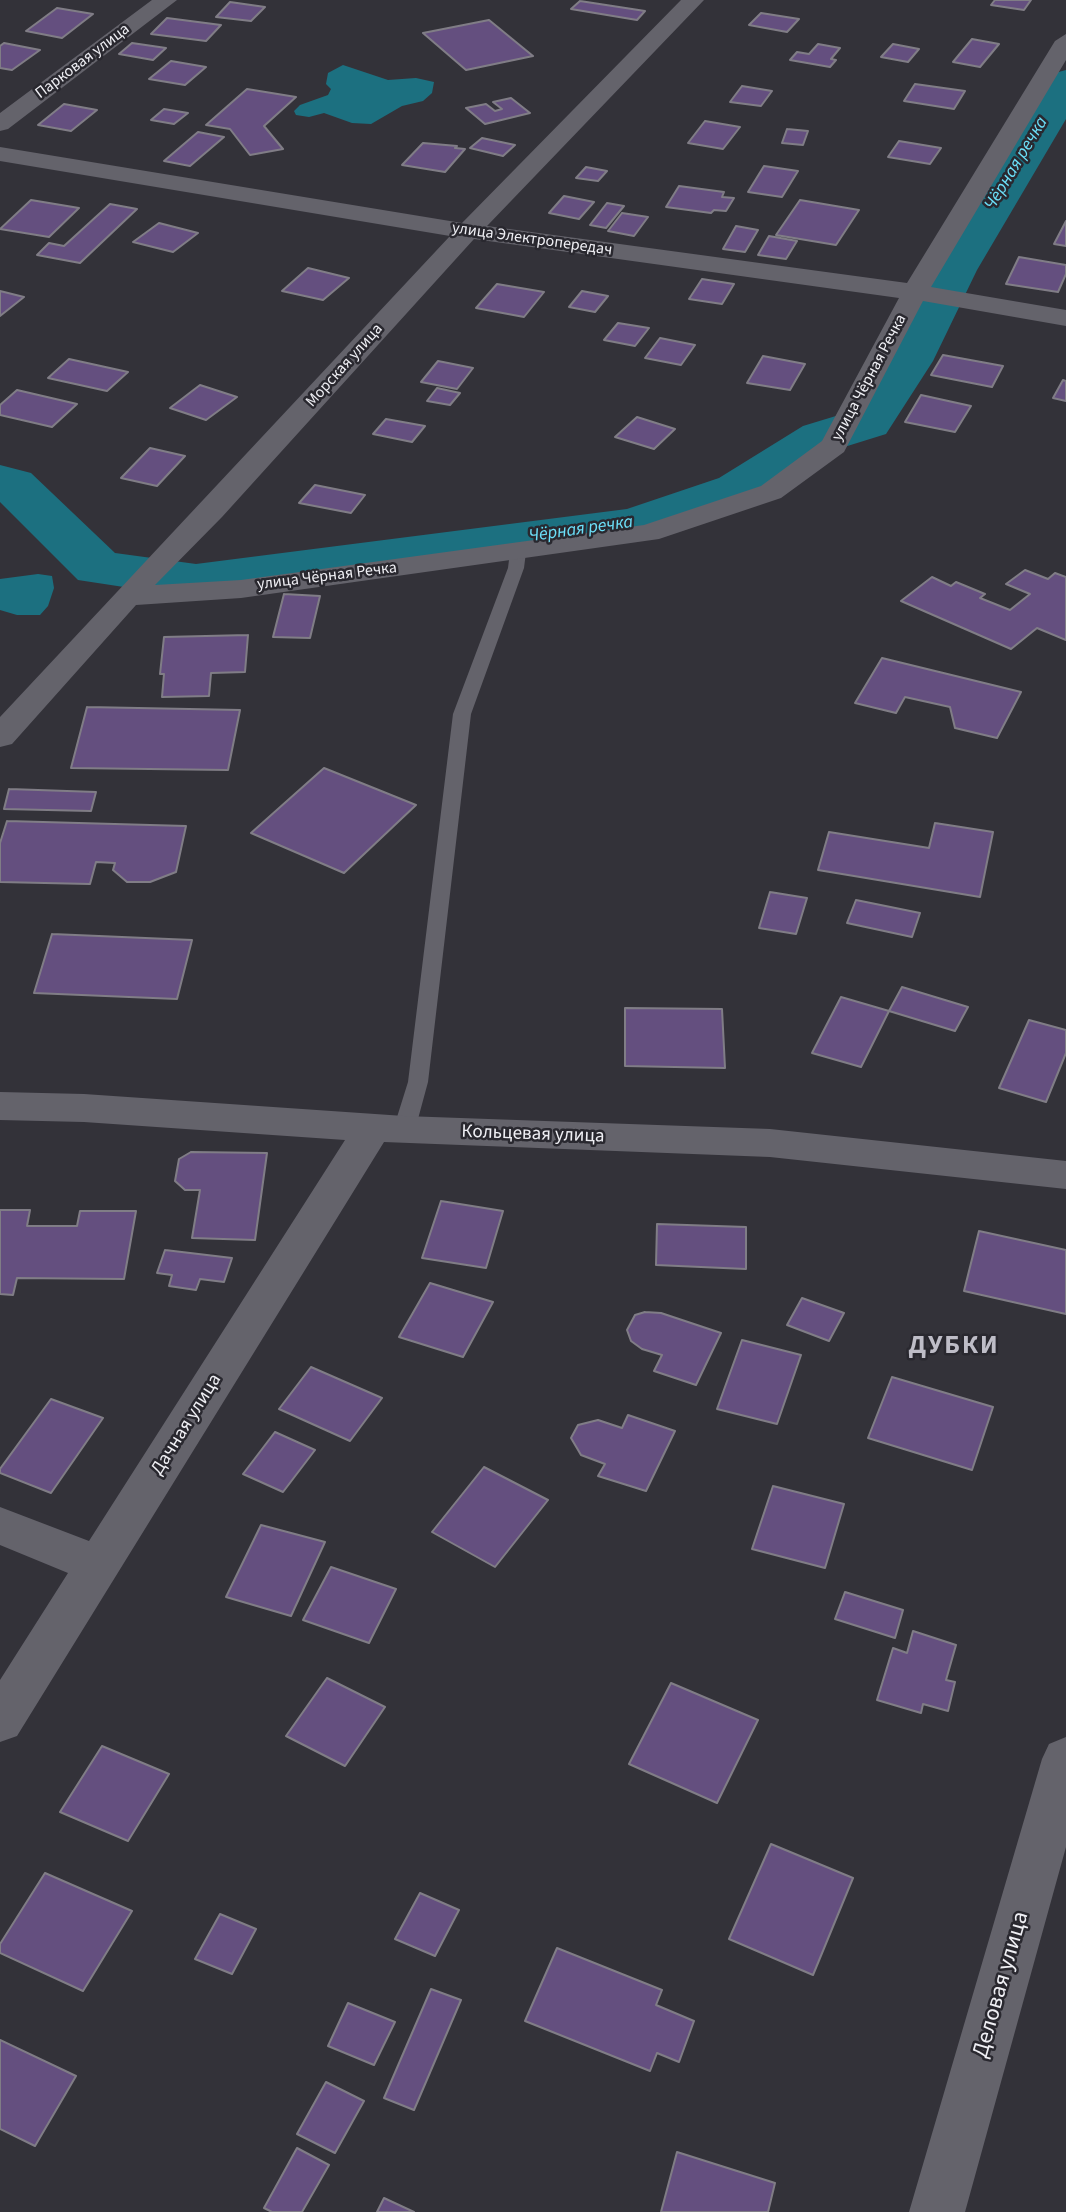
<!DOCTYPE html>
<html>
<head>
<meta charset="utf-8">
<style>
	body { margin:0 }
	canvas { display:block; background:#333239 }
</style>
</head>
<body>
<canvas width="1066" height="2212"></canvas>
<script>
const ctx = document.querySelector('canvas').getContext('2d');
ctx.lineJoin = 'round';
function fillPath(path, color) { ctx.fillStyle = color; ctx.fill(path, 'evenodd'); }
const poly = rows => new Path2D(rows.map(r => 'M' + r).join(''));
function stroke(path, color, width, dash) { ctx.strokeStyle = color; ctx.lineWidth = width; ctx.lineCap = dash ? 'butt' : 'round'; ctx.setLineDash(dash || []); ctx.stroke(path); }
function drawText(font, color, halo, rows, align = 'center') {
  ctx.font = font + ' "Source Sans 3",sans-serif'; ctx.lineWidth = 5; ctx.setLineDash([]); ctx.textBaseline = 'middle'; ctx.strokeStyle = halo; ctx.fillStyle = color; for (const [text, x, y, turn = 0] of rows) {
    ctx.save(); ctx.translate(x, y); ctx.rotate((+turn || 0) * Math.PI / 180); ctx.textAlign = isNaN(turn) ? turn : align; if (halo) ctx.strokeText(text, 0, 0); ctx.fillText(text, 0, 0); ctx.restore();
  }
}
fillPath(poly([
	[343,65,388,80,416,78,434,82,432,93,423,101,402,106,371,124,352,123,324,113,309,117,296,115,294,111,300,105,328,95,331,89,326,84,328,73],
	[38,574,52,576,54,588,48,606,40,615,17,615,0,610,0,579]
]), '#1c7080');
fillPath(poly([
	[1066,70,1066,119,977,270,933,361,886,434,841,448,757,500,635,541,196,598,78,580,0,502,0,465,31,473,115,553,196,564,627,509,719,478,803,426,849,412,883,361,929,270,1045,83,1051,74,1066,70]
]), '#1c7080');
const building = poly([
	[995,0,1031,0,1024,10,991,5,995,0],
	[580,1,645,11,637,20,571,9,580,1],
	[230,2,265,7,251,21,216,17,230,2],
	[57,8,93,14,62,38,26,31,57,8],
	[761,13,799,19,787,32,749,25,761,13],
	[167,18,221,25,206,41,151,34,167,18],
	[489,20,533,56,466,70,423,33,489,20],
	[972,39,999,44,980,67,953,62,972,39],
	[4,43,40,50,12,70,0,68,0,46,4,43],
	[132,43,166,48,153,60,119,54,132,43],
	[818,44,840,48,831,59,836,60,830,67,790,60,797,52,809,54,818,44],
	[893,44,919,49,908,62,881,57,893,44],
	[171,61,206,67,185,85,149,79,171,61],
	[915,84,965,91,954,109,904,101,915,84],
	[742,86,772,91,761,106,730,102,742,86],
	[247,89,296,97,264,126,283,149,250,155,230,129,206,125,247,89],
	[511,98,530,113,485,124,466,108,486,104,495,111,502,109,493,102,511,98],
	[64,104,97,110,71,131,38,125,64,104],
	[164,109,188,113,174,124,151,120,164,109],
	[705,121,740,127,723,149,688,143,705,121],
	[787,129,808,131,803,145,782,143,787,129],
	[198,132,224,137,190,166,164,161,198,132],
	[482,138,515,145,503,156,470,148,482,138],
	[899,141,941,148,930,164,888,157,899,141],
	[423,143,457,146,455,148,465,149,445,172,402,165,423,143],
	[764,166,798,171,782,197,748,192,764,166],
	[586,167,607,171,598,181,576,178,586,167],
	[679,186,724,192,722,197,734,198,726,211,714,210,711,213,666,207,679,186],
	[564,196,594,202,579,219,549,213,564,196],
	[31,200,79,208,49,237,0,229,31,200],
	[800,200,859,210,836,245,776,235,800,200],
	[607,203,624,206,606,228,590,225,607,203],
	[110,204,137,209,80,263,37,255,49,243,64,246,110,204],
	[622,213,648,217,634,236,608,231,622,213],
	[1066,221,1066,246,1054,244,1066,221],
	[159,223,198,233,173,252,133,242,159,223],
	[736,226,758,230,745,252,723,249,736,226],
	[769,236,797,241,786,259,758,255,769,236],
	[1019,257,1066,265,1066,274,1058,292,1006,284,1019,257],
	[308,268,349,278,323,300,282,291,308,268],
	[702,279,734,284,722,304,689,299,702,279],
	[497,284,544,292,524,317,476,308,497,284],
	[0,291,24,297,0,316,0,291],
	[582,291,608,296,595,312,569,307,582,291],
	[618,323,649,328,635,346,604,340,618,323],
	[660,338,695,345,681,365,645,358,660,338],
	[943,355,1003,366,992,387,931,375,943,355],
	[763,356,805,364,790,390,747,383,763,356],
	[69,359,128,372,107,391,48,378,69,359],
	[438,361,473,368,457,389,421,382,438,361],
	[1063,380,1066,381,1066,401,1053,398,1063,380],
	[200,385,237,397,206,420,170,408,200,385],
	[437,388,460,393,450,405,427,401,437,388],
	[17,390,77,404,52,427,0,415,0,405,17,390],
	[921,395,971,406,955,432,905,422,921,395],
	[637,417,675,429,654,449,615,437,637,417],
	[386,419,425,426,412,442,373,434,386,419],
	[150,448,185,456,157,486,121,478,150,448],
	[315,485,365,495,351,513,299,503,315,485],
	[1025,570,1048,579,1055,573,1066,577,1066,640,1037,628,1011,649,901,601,932,577,951,586,956,582,985,594,980,598,1010,610,1030,594,1006,584,1025,570],
	[284,594,320,596,310,638,273,637,284,594],
	[248,635,245,672,211,673,209,696,162,697,164,674,160,674,164,637,248,635],
	[882,658,1021,692,997,738,955,728,950,707,905,697,896,713,855,703,882,658],
	[87,707,240,710,228,770,71,768,87,707],
	[324,768,416,805,344,873,251,833,324,768],
	[9,789,96,792,91,811,4,809,9,789],
	[7,821,186,826,176,872,150,882,127,882,113,870,115,863,96,862,90,884,0,882,0,843,7,821],
	[935,823,993,832,980,897,818,870,829,832,929,848,935,823],
	[770,892,807,898,796,934,759,928,770,892],
	[856,900,920,913,912,937,847,923,856,900],
	[52,934,192,940,177,999,34,993,52,934],
	[902,987,968,1007,955,1031,889,1011,902,987],
	[841,997,889,1011,861,1067,812,1053,841,997],
	[625,1008,722,1009,725,1068,625,1066,625,1008],
	[1029,1020,1066,1030,1066,1053,1046,1102,999,1088,1029,1020],
	[191,1152,267,1153,255,1240,192,1238,200,1190,185,1190,175,1181,179,1159,191,1152],
	[441,1201,503,1211,486,1268,422,1258,441,1201],
	[0,1210,30,1210,27,1226,77,1226,80,1211,136,1211,124,1279,17,1278,13,1295,0,1294,0,1210],
	[657,1224,746,1227,746,1269,656,1265,657,1224],
	[979,1231,1066,1250,1066,1314,964,1291,979,1231],
	[165,1250,232,1258,224,1282,200,1279,196,1290,169,1286,172,1275,157,1273,165,1250],
	[430,1283,493,1302,463,1357,399,1337,430,1283],
	[802,1298,844,1313,829,1341,787,1325,802,1298],
	[645,1312,661,1313,721,1333,696,1385,654,1371,662,1355,642,1349,631,1341,627,1330,635,1315,645,1312],
	[742,1340,801,1355,777,1424,717,1409,742,1340],
	[311,1367,382,1398,350,1441,279,1409,311,1367],
	[892,1377,993,1407,972,1470,868,1438,892,1377],
	[51,1399,103,1418,51,1493,0,1473,0,1469,51,1399],
	[628,1415,675,1431,646,1491,598,1476,605,1464,581,1455,571,1438,578,1425,598,1420,622,1428,628,1415],
	[275,1432,315,1450,283,1492,243,1474,275,1432],
	[484,1467,548,1500,495,1567,432,1532,484,1467],
	[773,1486,844,1504,825,1568,752,1549,773,1486],
	[261,1525,325,1542,291,1616,226,1597,261,1525],
	[331,1567,396,1589,369,1643,303,1620,331,1567],
	[845,1592,903,1610,895,1638,835,1619,845,1592],
	[913,1631,956,1645,946,1680,955,1682,948,1711,923,1704,921,1713,877,1700,893,1648,907,1653,913,1631],
	[327,1678,385,1707,345,1766,286,1736,327,1678],
	[671,1683,758,1720,717,1803,629,1764,671,1683],
	[102,1746,169,1774,128,1841,60,1812,102,1746],
	[771,1844,853,1878,813,1975,729,1939,771,1844],
	[45,1873,132,1911,83,1991,0,1953,0,1944,45,1873],
	[420,1893,459,1910,435,1956,395,1939,420,1893],
	[220,1914,256,1929,232,1974,195,1959,220,1914],
	[557,1948,662,1990,656,2005,694,2021,679,2062,657,2053,650,2071,525,2021,557,1948],
	[431,1989,461,2000,414,2110,384,2098,431,1989],
	[348,2003,395,2022,374,2065,328,2046,348,2003],
	[0,2040,76,2076,35,2146,0,2129,0,2040],
	[326,2082,364,2101,335,2153,297,2134,326,2082],
	[297,2148,329,2165,302,2212,272,2212,264,2208,297,2148],
	[677,2152,775,2183,768,2212,661,2212,677,2152],
	[384,2198,414,2212,377,2212,384,2198]
]);
fillPath(building, '#644f7f');
stroke(building, '#807d86', 2);
fillPath(poly([
	[518,547,526,552,524,568,471,714,428,1082,415,1130,411,1135,404,1138,397,1135,393,1130,408,1082,453,714,508,568,510,552,518,547]
]), '#64636b');
fillPath(poly([
	[152,0,177,0,8,129,0,131,0,113,152,0],
	[681,0,704,0,487,226,907,283,1055,41,1066,34,1066,60,931,287,1066,310,1066,326,923,301,844,452,781,498,659,539,241,598,136,605,12,744,0,747,0,717,450,236,0,161,0,147,462,223,681,0],
	[474,239,899,298,822,441,761,486,644,525,241,580,155,585,222,517,474,239],
	[0,1092,84,1094,404,1116,770,1129,1066,1161,1066,1189,770,1157,384,1142,17,1736,0,1742,0,1680,68,1573,0,1545,0,1507,89,1541,345,1140,84,1122,0,1120,0,1092],
	[1066,1737,1066,1847,965,2212,909,2212,1042,1759,1049,1744,1066,1737]
]), '#64636b');
drawText('16px', '#efeff4', '#29282f', [
	["Парковая улица",83,62,-37],
	["улица Электропередач",532,240,8],
	["Морская улица",345,366,-48],
	["улица Чёрная Речка",870,378,-62],
	["улица Чёрная Речка",327,577,-7]
]);
drawText('italic 18px', '#6ce0f9', '#29282f', [
	["Чёрная речка",1017,164,-59],
	["Чёрная речка",581,530,-8]
]);
drawText('19px', '#efeff4', '#29282f', [
	["Кольцевая улица",533,1135,2],
	["Дачная улица",187,1425,-58]
]);
drawText('23px', '#efeff4', '#29282f', [
	["Деловая улица",1002,1985,-74]
]);
ctx.letterSpacing = '2px';
drawText('bold 26px', '#bebdc7', '#29282f', [
	["ДУБКИ",954,1347]
]);
ctx.letterSpacing = '0px';
</script>
</body>
</html>
